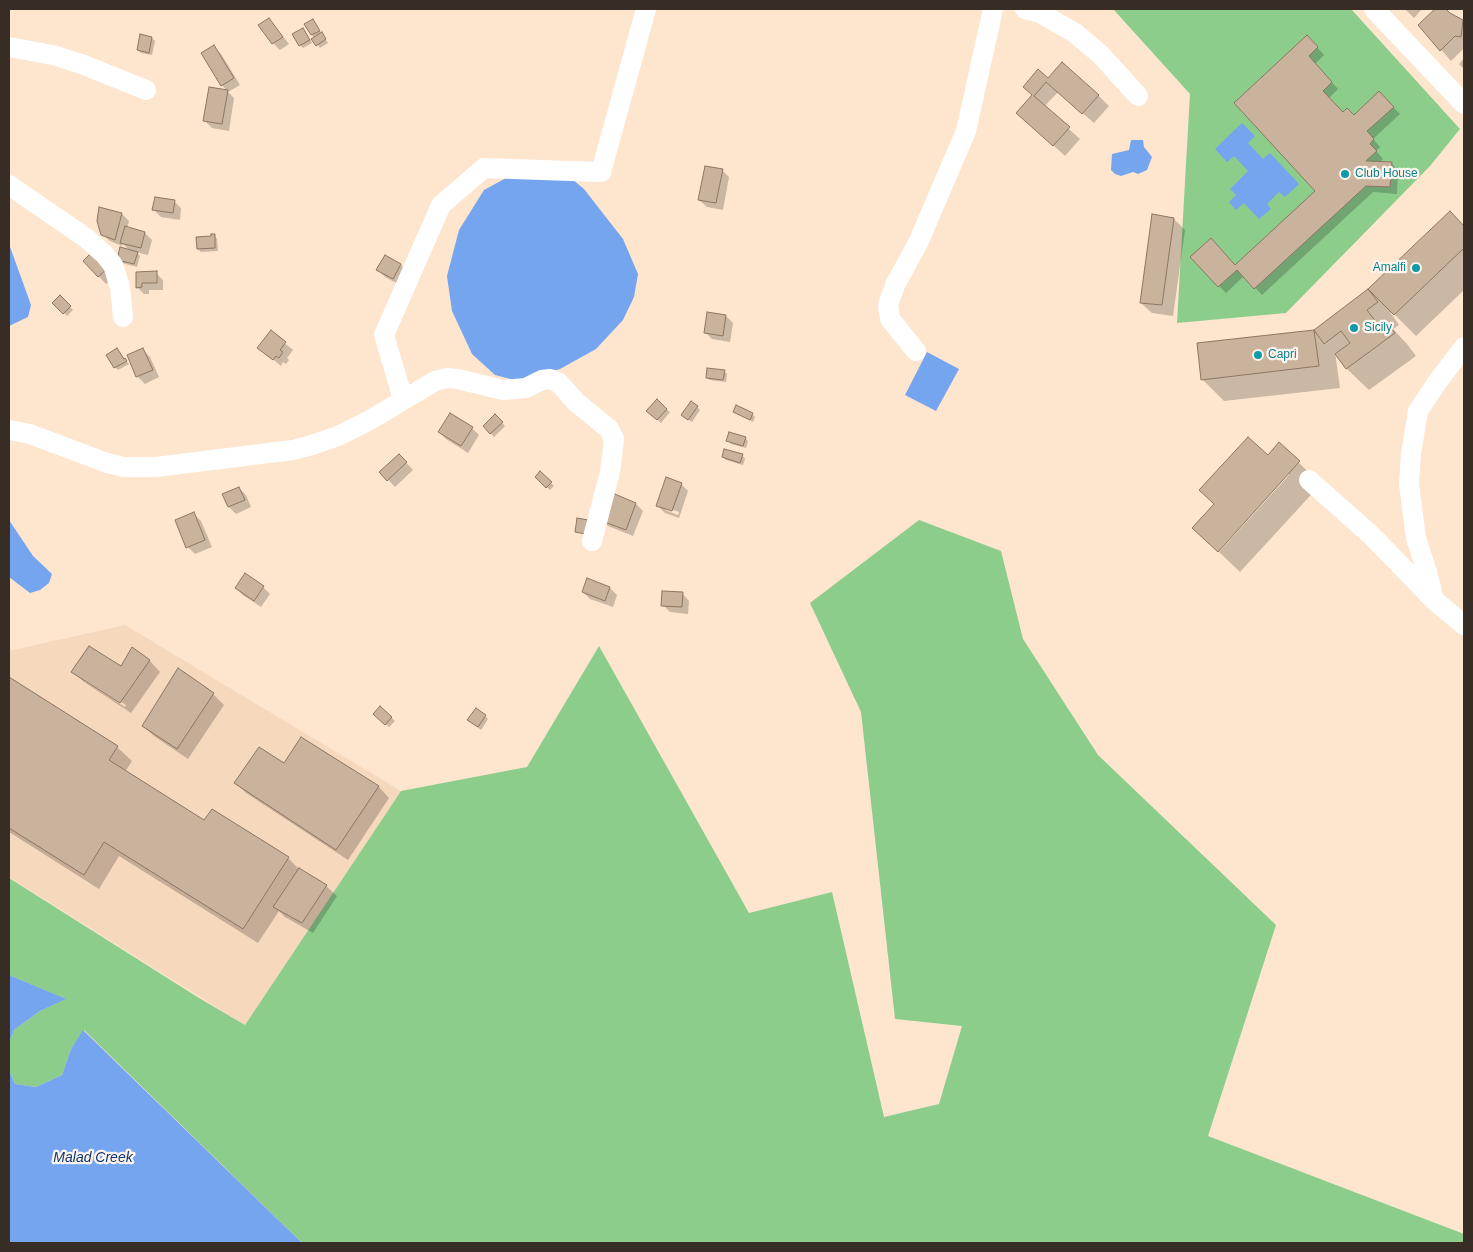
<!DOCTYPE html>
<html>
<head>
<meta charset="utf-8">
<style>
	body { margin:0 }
	#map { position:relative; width:1473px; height:1252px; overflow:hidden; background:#fde5ce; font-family:Helvetica,sans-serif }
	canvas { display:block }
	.frame { position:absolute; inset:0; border:10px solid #372d25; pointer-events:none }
</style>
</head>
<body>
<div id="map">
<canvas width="1473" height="1252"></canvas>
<div class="frame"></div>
</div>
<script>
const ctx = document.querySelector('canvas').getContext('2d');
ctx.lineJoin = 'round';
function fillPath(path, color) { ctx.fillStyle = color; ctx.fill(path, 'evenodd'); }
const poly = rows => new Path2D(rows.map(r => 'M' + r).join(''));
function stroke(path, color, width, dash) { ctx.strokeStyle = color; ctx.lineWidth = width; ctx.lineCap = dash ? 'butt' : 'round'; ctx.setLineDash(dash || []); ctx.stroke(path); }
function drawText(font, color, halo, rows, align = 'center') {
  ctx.font = font + ' Helvetica,sans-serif'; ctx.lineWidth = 4.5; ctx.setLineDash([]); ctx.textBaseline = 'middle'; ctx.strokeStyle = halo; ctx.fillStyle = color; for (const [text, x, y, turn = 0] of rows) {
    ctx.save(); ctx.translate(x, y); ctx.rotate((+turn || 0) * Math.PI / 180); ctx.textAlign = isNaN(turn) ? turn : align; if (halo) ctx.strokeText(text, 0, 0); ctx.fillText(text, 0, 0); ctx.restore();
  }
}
fillPath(poly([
	[125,625,401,791,245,1025,9,877,9,651]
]), '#f6d8bd');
fillPath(poly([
	[1113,9,1351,9,1460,129,1430,166,1286,313,1177,323,1190,94],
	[919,520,1001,551,1023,639,1098,755,1276,925,1208,1136,1464,1234,1464,1243,302,1243,84,1030,71,1049,62,1075,36,1087,15,1084,9,1070,9,1043,14,1030,40,1011,65,999,9,975,9,878,199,998,245,1025,401,791,527,767,599,646,749,913,832,892,884,1117,939,1104,962,1026,895,1019,861,712,810,603]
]), '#8ccd8c');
fillPath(poly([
	[1242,123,1255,136,1248,143,1263,159,1270,153,1299,184,1285,197,1279,192,1267,204,1271,209,1259,219,1244,203,1236,210,1229,202,1236,195,1230,189,1248,171,1234,156,1227,162,1215,149],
	[1131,140,1143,140,1144,147,1152,157,1147,170,1138,174,1133,172,1121,176,1115,174,1111,170,1112,154,1129,150],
	[517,172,566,174,584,189,623,239,638,274,634,297,623,320,596,349,560,369,518,381,495,375,472,354,452,311,447,276,459,230,484,190],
	[9,244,31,305,28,317,9,326],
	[927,352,959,369,936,411,905,395],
	[9,520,33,556,52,574,49,583,40,590,30,593,9,577],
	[9,975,66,999,40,1011,14,1030,9,1043],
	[83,1030,302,1243,9,1243,9,1070,15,1084,36,1087,62,1075,71,1049]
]), '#76a5ef');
fillPath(poly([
	[1405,9,1422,9,1414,18],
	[1437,9,1444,9,1449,14,1464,23,1464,48,1451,61,1420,25],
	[269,19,289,44,280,50,273,43],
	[313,21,328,43,320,48,312,35],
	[303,29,312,43,303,48,300,45],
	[152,38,155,41,152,55,141,53,138,50],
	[1314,44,1324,55,1315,64,1338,89,1329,98,1343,113,1354,116,1386,100,1400,114,1373,139,1380,147,1376,151,1383,159,1379,163,1391,163,1398,170,1397,194,1373,192,1262,295,1244,276,1226,293,1219,286,1236,266,1317,191,1236,103],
	[214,47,221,54,240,85,228,92,234,98,229,131,212,128,205,121,210,89,228,92,222,85],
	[1464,58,1464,69,1459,64],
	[1048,79,1098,95,1109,106,1094,123,1058,92,1044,107,1080,139,1065,156,1018,113],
	[722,170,729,177,723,210,707,207,699,200],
	[174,201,181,208,180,220,161,217,154,210],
	[1450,213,1464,227,1464,290,1416,336,1391,311,1390,312,1399,325,1393,329,1407,344,1416,356,1369,390,1347,369,1335,352,1340,388,1224,401,1202,379,1198,344,1314,331,1369,290],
	[122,214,129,221,127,228,145,233,152,240,148,255,136,252,140,256,137,267,122,263,119,259,130,251,123,244,122,246,110,241,102,234],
	[1174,219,1185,230,1173,316,1152,313,1141,303],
	[214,235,217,239,218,251,201,252,198,249],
	[386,256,401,265,408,272,400,285,385,277,378,270],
	[84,261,116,274,106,284],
	[137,273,156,273,163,280,163,290,149,290,149,294,144,294,137,287],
	[60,297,73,310,67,316,54,303],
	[726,316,733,323,730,342,712,339,705,332],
	[271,332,293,350,287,358,289,360,286,364,283,362,281,366,259,348],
	[117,350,129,364,118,370,115,367],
	[143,350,150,357,159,377,145,384,138,377,129,356],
	[724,371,727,374,726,382,710,380,707,377],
	[657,401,670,412,661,423,648,411],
	[697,407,700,410,692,422,686,418],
	[735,411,752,414,755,417,753,422],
	[495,416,505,426,494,437,484,426],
	[472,428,479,435,468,453,446,439,439,432],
	[745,438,748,441,746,448,731,444,728,440],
	[1279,444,1321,484,1240,572,1219,552,1289,475],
	[399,455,413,470,395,487,381,472],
	[742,455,745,459,743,465,726,460,723,457],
	[540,473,554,486,550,490,536,477],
	[681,484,688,491,679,518,665,513,658,506],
	[665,507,679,512,678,515,665,510],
	[239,488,246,495,251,507,236,514,229,507,224,495],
	[636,504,643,511,633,536,608,526,601,519],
	[194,514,201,521,212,547,195,554,188,547],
	[588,580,610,588,617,595,613,607,590,599,583,592],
	[263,587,270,594,261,607,243,595,236,588],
	[682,593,689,601,688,614,670,612,663,605],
	[133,649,150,661,160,672,131,713,84,682,73,672,121,668],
	[84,678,126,705,125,707,84,681],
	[179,670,213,694,224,705,188,759,154,736,143,726],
	[9,679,117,747,132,761,125,772,205,822,288,858,299,869,326,886,337,896,313,933,285,917,279,911,258,943,119,856,99,889,9,832],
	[381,708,395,721,389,727,375,714],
	[485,716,488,719,481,730,472,723],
	[301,739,379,787,389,798,348,860,246,793,235,782,284,764]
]), '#0003');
const building = poly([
	[1435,9,1446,9,1450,13,1463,20,1461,37,1455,36,1440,51,1418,25,1435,9],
	[269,18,283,37,272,44,258,25,269,18],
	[313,19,320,31,311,35,304,24,313,19],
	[303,28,310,40,299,46,292,34,303,28],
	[322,32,326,39,316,46,311,39,322,32],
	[140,34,152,37,149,53,137,50,140,34],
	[1307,35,1318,47,1309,56,1332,82,1323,91,1343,112,1347,108,1354,115,1379,91,1394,107,1367,131,1374,139,1370,144,1377,151,1366,161,1392,162,1390,187,1366,186,1254,289,1237,270,1218,287,1190,257,1211,238,1235,265,1315,191,1234,103,1307,35],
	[214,45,234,78,221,86,201,53,214,45],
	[1062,62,1099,95,1082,114,1046,82,1034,96,1070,127,1053,146,1016,113,1032,95,1023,87,1038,69,1048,78,1062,62],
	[209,87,228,90,222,124,203,121,209,87],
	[705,166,723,169,716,203,698,200,705,166],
	[155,197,175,200,173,213,152,210,155,197],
	[99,207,122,213,115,240,101,235,97,221,99,207],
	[1450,211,1464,226,1464,248,1394,315,1368,289,1450,211],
	[1152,214,1174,218,1162,305,1140,303,1152,214],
	[125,226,145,232,141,248,120,243,125,226],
	[211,234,215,234,215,248,197,249,196,237,211,236,211,234],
	[120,247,138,252,134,264,117,260,120,247],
	[94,250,110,266,98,277,83,261,94,250],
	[385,255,401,264,393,279,376,270,385,255],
	[157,271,157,283,142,283,142,287,136,288,136,272,157,271],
	[1368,289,1378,302,1367,310,1379,326,1386,321,1395,333,1346,369,1335,354,1350,343,1341,331,1324,344,1314,330,1368,289],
	[60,295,71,306,63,314,52,303,60,295],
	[707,312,726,315,723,336,704,333,707,312],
	[271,330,286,342,280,350,283,352,279,358,276,356,273,360,257,348,271,330],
	[1314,330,1319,366,1201,380,1197,343,1314,330],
	[117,348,124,359,125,358,127,361,114,368,106,355,117,348],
	[143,348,153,370,136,377,127,355,143,348],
	[707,368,725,370,723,380,706,378,707,368],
	[657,399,667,409,657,420,646,411,657,399],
	[691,401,698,406,688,420,681,415,691,401],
	[736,405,753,413,750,420,733,412,736,405],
	[450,413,473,427,461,446,438,432,450,413],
	[495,414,503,422,490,434,483,426,495,414],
	[729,432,746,437,743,446,726,441,729,432],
	[1248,437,1268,455,1279,442,1300,461,1218,552,1192,528,1214,504,1199,490,1248,437],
	[724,449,743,454,740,463,722,457,724,449],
	[399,454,407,462,387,481,379,472,399,454],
	[540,471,552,482,546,488,535,477,540,471],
	[666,477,682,483,672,511,656,506,666,477],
	[239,487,245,500,228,507,222,494,239,487],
	[610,492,636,503,626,530,599,520,610,492],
	[194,512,205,540,186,548,175,520,194,512],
	[577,518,594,521,591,535,575,532,577,518],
	[245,573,264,586,254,601,235,588,245,573],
	[587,578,610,587,605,601,582,592,587,578],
	[662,591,683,592,682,607,661,606,662,591],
	[89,646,121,666,132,647,150,660,120,703,71,672,89,646],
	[178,668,214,693,177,749,142,726,178,668],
	[9,677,118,746,109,760,204,820,212,809,289,857,243,929,104,842,84,875,9,828,9,677],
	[380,706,392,717,385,725,373,714,380,706],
	[476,708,486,715,478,727,467,720,476,708],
	[301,737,379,786,336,850,234,783,259,747,284,763,301,737],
	[299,868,327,885,302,923,273,907,299,868]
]);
fillPath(building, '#cab39d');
stroke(building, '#8c7662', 1);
stroke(poly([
	[1025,9,1040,13,1075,33,1101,55,1138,96],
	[1374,9,1464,104],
	[9,47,53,55,84,65,146,90],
	[9,185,86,238,104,254,113,265,120,287,123,317],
	[916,351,890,319,888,305,895,285,918,243,966,131,993,9],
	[403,399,384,335,441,205,484,168,601,172,646,9],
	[9,430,30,434,107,463,123,467,156,467,293,450,312,445,338,436,370,420,435,381,447,378,458,379,503,390,526,388,542,380,550,379,559,383,576,402,609,429,614,439,610,472,592,541],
	[1309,480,1372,536,1434,600,1464,625],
	[1434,600,1427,572,1416,538,1409,484,1411,454,1418,411,1438,381,1464,347]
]), '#fff', 20);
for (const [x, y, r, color] of [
	[1345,174,5,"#0f9aa8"],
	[1416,268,5,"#0f9aa8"],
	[1354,328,5,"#0f9aa8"],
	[1258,355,5,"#0f9aa8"]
]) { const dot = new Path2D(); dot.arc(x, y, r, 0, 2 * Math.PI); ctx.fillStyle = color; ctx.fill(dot); stroke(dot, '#fff5ec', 2); }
drawText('12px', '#0d838f', '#fff5ec', [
	["Club House",1355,174],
	["Amalfi",1406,268,"right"],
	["Sicily",1364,328],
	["Capri",1268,355]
], 'left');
drawText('italic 14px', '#0a3676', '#fff5ec', [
	["Malad Creek",93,1158]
]);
</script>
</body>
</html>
